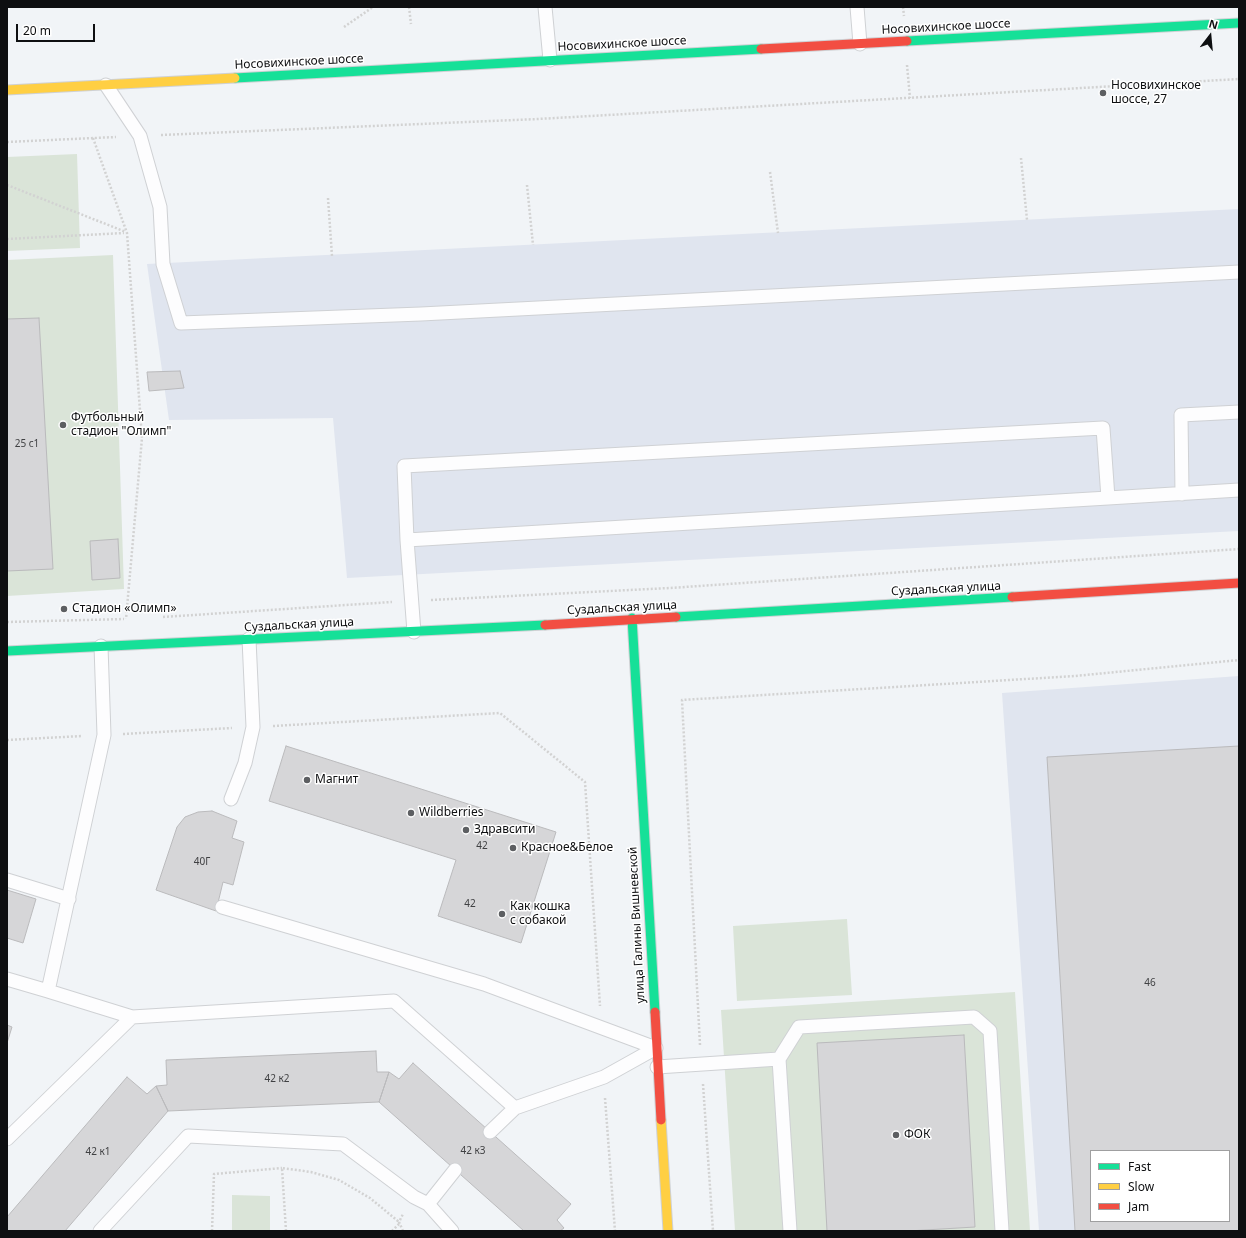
<!DOCTYPE html>
<html>
<head>
<meta charset="utf-8">
<style>
	body { margin:0 }
	#map { position:relative; width:1246px; height:1238px; overflow:hidden; background:#f1f4f7; font-family:"Noto Sans",sans-serif }
	canvas { display:block }
	.frame { position:absolute; inset:0; border:8px solid #0e0f11; pointer-events:none }
	.legend { position:absolute; left:1090px; top:1150px; width:140px; height:72px; box-sizing:border-box; background:#fff; border:1px solid #9f9fa0; margin:0; padding:5px 7px; list-style:none; font-size:12px; color:#0e0f11 }
	.legend li { display:flex; align-items:center; gap:8px; height:20px }
	.legend b { width:20px; border:1px solid #9f9fa0 }
	.north { position:absolute; left:1190px; top:16px; width:40px; height:40px; -webkit-text-stroke:3px #fff; paint-order:stroke; rotate:16deg; font-size:11px; font-weight:700; line-height:16px; text-align:center; color:#0e0f11 }
	.north::after { content:''; display:block; margin:auto; width:14px; height:18px; background:#0e0f11; clip-path:polygon(50% 0,100% 100%,50% 72%,0 100%) }
	.scale { position:absolute; left:16px; top:24px; width:79px; height:18px; box-sizing:border-box; border:2px solid #0e0f11; border-top:0; padding-left:5px; font-size:12px; line-height:14px; white-space:nowrap; color:#0e0f11; -webkit-text-stroke:3px #fff; paint-order:stroke }
</style>
</head>
<body>
<div id="map">
<canvas width="1246" height="1238"></canvas>
<div class="frame"></div>
<ul class="legend">
<li><b style="height:5px;background:#16e098"></b>Fast</li>
<li><b style="height:5px;background:#ffcf43"></b>Slow</li>
<li><b style="height:5px;background:#f24e42"></b>Jam</li>
</ul>
<div class="north">N</div>
<div class="scale">20 m</div>
</div>
<script>
const ctx = document.querySelector('canvas').getContext('2d');
ctx.lineJoin = 'round';
function fillPath(path, color) { ctx.fillStyle = color; ctx.fill(path, 'evenodd'); }
const poly = rows => new Path2D(rows.map(r => 'M' + r).join(''));
function stroke(path, color, width, dash) { ctx.strokeStyle = color; ctx.lineWidth = width; ctx.lineCap = dash ? 'butt' : 'round'; ctx.setLineDash(dash || []); ctx.stroke(path); }
function drawText(font, color, halo, rows, align = 'center') {
  ctx.font = font + ' "Noto Sans",sans-serif'; ctx.lineWidth = 3; ctx.setLineDash([]); ctx.textBaseline = 'middle'; ctx.strokeStyle = halo; ctx.fillStyle = color; for (const [text, x, y, turn = 0] of rows) {
    ctx.save(); ctx.translate(x, y); ctx.rotate((+turn || 0) * Math.PI / 180); ctx.textAlign = isNaN(turn) ? turn : align; if (halo) ctx.strokeText(text, 0, 0); ctx.fillText(text, 0, 0); ctx.restore();
  }
}
fillPath(poly([
	[1239,209,1239,531,347,578,333,418,169,420,147,264],
	[1239,676,1239,1231,1039,1231,1002,693],
	[1091,1151,1229,1151,1229,1221,1091,1221]
]), '#e0e5ef');
fillPath(poly([
	[77,154,80,248,7,251,7,157],
	[113,255,124,589,7,596,7,260],
	[847,919,852,995,737,1001,733,926],
	[1015,992,1030,1231,735,1231,721,1010],
	[232,1195,270,1196,270,1231,232,1231]
]), '#dae4d8');
const building = poly([
	[39,318,53,569,7,571,7,319,39,318],
	[180,371,184,388,149,391,147,372,180,371],
	[118,539,120,578,92,580,90,541,118,539],
	[286,746,556,832,521,943,438,916,456,860,269,801,286,746],
	[1239,746,1239,1231,1075,1231,1047,757,1239,746],
	[1091,1151,1229,1151,1229,1221,1091,1221,1091,1151],
	[212,811,237,821,232,838,244,842,233,885,223,882,216,911,156,890,177,827,185,817,198,812,212,811],
	[7,890,36,899,23,943,7,938,7,890],
	[7,1025,12,1027,7,1043,7,1025],
	[964,1035,975,1227,908,1231,827,1231,817,1043,964,1035],
	[376,1051,377,1072,389,1072,379,1102,168,1111,156,1086,167,1085,166,1060,376,1051],
	[413,1063,571,1204,557,1220,564,1228,560,1231,524,1231,379,1102,389,1072,399,1079,413,1063],
	[127,1077,147,1094,156,1086,168,1111,65,1231,7,1231,7,1217,127,1077]
]);
fillPath(building, '#d6d6d8');
stroke(building, '#bababc', 1);
const lane = poly([
	[545,7,550,60],
	[857,7,860,44],
	[106,85,140,136,160,207,163,264,181,323,421,314,1239,272],
	[1182,494,1181,415,1239,412],
	[1108,498,1239,490],
	[407,540,404,466,1103,428,1108,498,407,540,414,632],
	[101,646,104,735,48,991,132,1017,394,1001,515,1108],
	[231,799,245,763,253,727,249,639],
	[7,880,69,899],
	[222,907,484,984,656,1048],
	[7,979,48,991],
	[657,1067,779,1059],
	[490,1132,515,1108,604,1077,656,1048],
	[7,1139,132,1017],
	[428,1204,455,1170],
	[100,1231,188,1136,343,1144,414,1197,428,1204,452,1231],
	[790,1231,779,1059,799,1027,974,1017,990,1031,1002,1231]
]);
const fast = poly([
	[907,41,1239,23],
	[235,78,761,49],
	[676,617,1012,597],
	[632,618,655,1012],
	[7,651,545,625]
]);
const slow = poly([
	[7,90,235,78],
	[661,1120,668,1231]
]);
const jam = poly([
	[761,49,907,41],
	[1012,597,1239,583],
	[545,625,676,617],
	[655,1012,661,1120]
]);
stroke(lane, '#cfd1d4', 15);
stroke(fast, '#cfd1d4', 11);
stroke(slow, '#cfd1d4', 11);
stroke(jam, '#cfd1d4', 11);
stroke(poly([
	[409,7,411,24],
	[903,7,904,16],
	[344,27,373,7],
	[907,65,910,98],
	[161,135,538,119,1239,79],
	[93,138,127,233,142,438,126,619],
	[7,142,116,137],
	[1021,158,1027,220],
	[770,172,778,233],
	[7,185,126,232],
	[527,185,533,245],
	[328,198,332,256],
	[7,239,124,233],
	[431,600,670,588,1239,549],
	[163,617,392,602],
	[7,622,124,619],
	[273,726,500,713,585,782,600,1006],
	[123,734,232,728],
	[7,740,82,736],
	[700,1045,682,700,1075,676,1239,660],
	[703,1084,713,1231],
	[605,1098,615,1231],
	[212,1231,214,1174,282,1168],
	[286,1231,282,1168,311,1172,339,1180,370,1198,399,1222],
	[392,1231,399,1224],
	[403,1231,399,1222,403,1214]
]), '#d2d2d2', 2.5, [2, 2]);
stroke(lane, '#fdfdfe', 13);
stroke(fast, '#16e098', 9);
stroke(slow, '#ffcf43', 9);
stroke(jam, '#f24e42', 9);
for (const [x, y, r, color] of [
	[1103,93,4,"#5d5f62"],
	[63,425,4,"#5d5f62"],
	[64,609,4,"#5d5f62"],
	[307,780,4,"#5d5f62"],
	[411,813,4,"#5d5f62"],
	[466,830,4,"#5d5f62"],
	[513,848,4,"#5d5f62"],
	[502,914,4,"#5d5f62"],
	[896,1135,4,"#5d5f62"]
]) { const dot = new Path2D(); dot.arc(x, y, r, 0, 2 * Math.PI); ctx.fillStyle = color; ctx.fill(dot); stroke(dot, '#fff', 1.5); }
drawText('10px', '#404143', null, [
	["25 с1",27,444],
	["42",482,846],
	["40Г",202,862],
	["42",470,904],
	["46",1150,983],
	["42 к2",277,1079],
	["42 к3",473,1151],
	["42 к1",98,1152]
]);
drawText('12px', '#0e0f11', '#fff', [
	["Носовихинское шоссе",946,27,-3],
	["Носовихинское шоссе",622,44,-3],
	["Носовихинское шоссе",299,62,-3],
	["Суздальская улица",946,589,-3],
	["Суздальская улица",622,608,-3],
	["Суздальская улица",299,625,-3],
	["улица Галины Вишневской",637,925,-93]
]);
drawText('12px', '#0e0f11', '#fff', [
	["Носовихинское",1111,86],
	["шоссе, 27",1111,100],
	["Футбольный",71,418],
	["стадион \"Олимп\"",71,432],
	["Стадион «Олимп»",72,609],
	["Магнит",315,780],
	["Wildberries",419,813],
	["Здравсити",474,830],
	["Красное&Белое",521,848],
	["Как кошка",510,907],
	["с собакой",510,921],
	["ФОК",904,1135]
], 'left');
</script>
</body>
</html>
